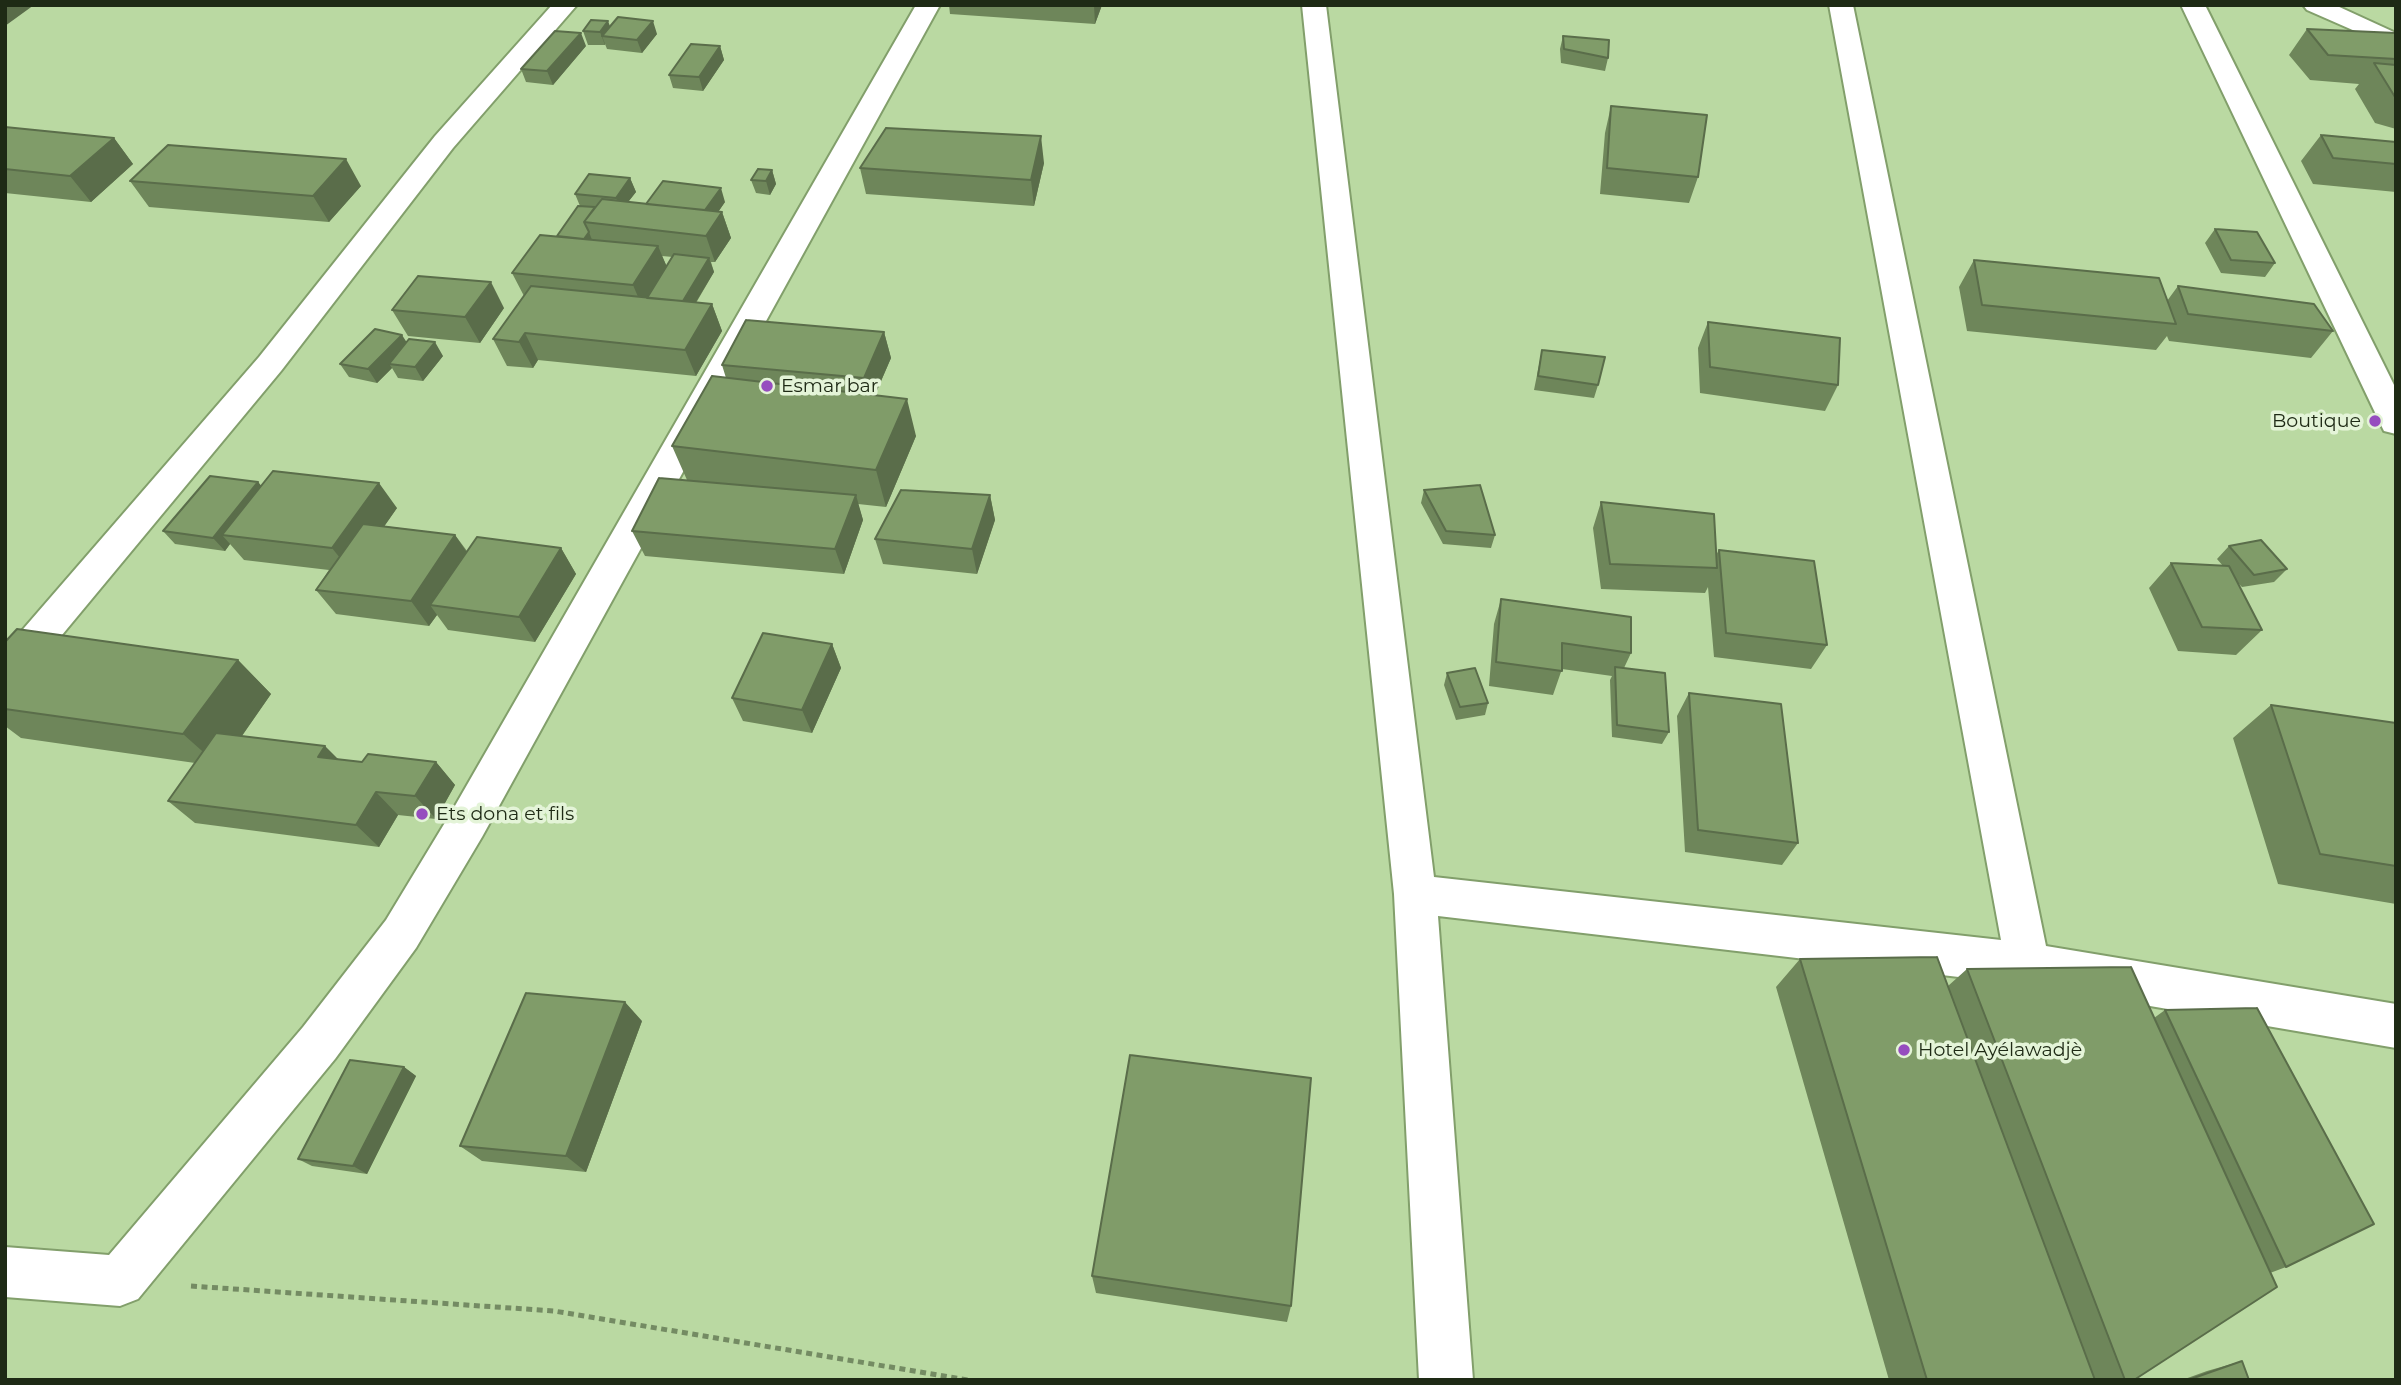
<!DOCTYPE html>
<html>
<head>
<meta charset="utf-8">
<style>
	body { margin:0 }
	#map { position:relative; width:2401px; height:1385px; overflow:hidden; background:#bad9a2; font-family:Montserrat,sans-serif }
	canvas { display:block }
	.frame { position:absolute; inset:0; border:7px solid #1e2a15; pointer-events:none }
</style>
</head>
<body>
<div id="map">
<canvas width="2401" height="1385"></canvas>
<div class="frame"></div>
</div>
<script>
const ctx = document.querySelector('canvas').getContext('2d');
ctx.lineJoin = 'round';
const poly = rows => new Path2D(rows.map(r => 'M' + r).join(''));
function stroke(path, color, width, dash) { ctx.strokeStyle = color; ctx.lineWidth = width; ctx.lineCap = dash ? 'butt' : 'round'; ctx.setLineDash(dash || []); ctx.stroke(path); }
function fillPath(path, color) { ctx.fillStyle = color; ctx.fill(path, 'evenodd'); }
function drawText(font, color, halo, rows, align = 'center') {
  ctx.font = font + ' Montserrat,sans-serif'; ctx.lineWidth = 7; ctx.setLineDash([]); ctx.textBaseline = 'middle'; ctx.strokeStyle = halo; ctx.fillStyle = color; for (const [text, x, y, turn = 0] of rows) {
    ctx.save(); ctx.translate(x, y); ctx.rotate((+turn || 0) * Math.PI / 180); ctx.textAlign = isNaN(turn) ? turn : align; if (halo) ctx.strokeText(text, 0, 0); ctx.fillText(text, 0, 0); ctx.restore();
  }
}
const street = poly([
	[552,5,577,5,453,148,281,371,18,688,5,692,5,650,259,357,435,136,552,5],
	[916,5,940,5,482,837,416,948,335,1059,138,1299,120,1306,5,1297,5,1247,109,1255,303,1027,386,920,452,811,916,5],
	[1302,5,1326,5,1434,877,2001,940,1829,5,1853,5,2046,946,2396,1004,2396,1048,2027,985,1438,916,1473,1380,1419,1380,1394,894,1302,5],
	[2181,5,2205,5,2396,389,2396,434,2384,431,2380,423,2181,5],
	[2303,5,2335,5,2396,33,2396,49,2307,10,2303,5]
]);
stroke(street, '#829f6b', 4);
stroke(poly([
	[191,1286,554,1311,968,1380]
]), '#748b63', 5, [6, 4.5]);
fillPath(street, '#fff');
fillPath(poly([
	[949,5,1102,5,1095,24,950,14],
	[610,27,657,34,642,53,607,49,605,44,605,45,588,45,583,31],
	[2307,29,2396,33,2396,129,2375,123,2355,89,2359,84,2310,80,2289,55],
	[1563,36,1608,58,1605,71,1561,63,1560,49],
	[586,46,553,85,526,82,521,69],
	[720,46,724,60,703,91,673,88,669,75],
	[1611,106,1698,177,1689,203,1600,194,1605,133],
	[5,127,114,138,133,164,91,202,5,193],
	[2321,135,2396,142,2396,192,2313,184,2301,161],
	[1044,163,1034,206,866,194,860,168],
	[772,170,776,184,770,195,756,193,751,180],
	[630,178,636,192,628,202,646,204,725,202,718,212,722,212,731,238,715,262,711,262,714,272,696,303,712,304,722,331,696,376,538,360,533,368,507,366,493,339,524,296,512,273,557,236,580,206,575,194],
	[662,256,673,257,667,267],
	[130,181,361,186,329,222,149,207],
	[2215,229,2275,263,2265,277,2221,273,2205,243],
	[1974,260,2167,301,2178,286,2333,331,2311,358,2169,341,2167,336,2156,350,1967,331,1959,287],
	[504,308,480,343,408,336,392,310],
	[1708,322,1838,385,1825,411,1700,393,1698,348],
	[884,332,891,358,875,395,916,436,886,507,858,504,863,520,844,574,645,556,632,531,687,480,672,446,726,378,722,365],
	[407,343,443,356,423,381,398,378,392,368,377,383,349,377,340,364],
	[1542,350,1598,385,1594,398,1534,390],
	[258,482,261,486,397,508,384,526,455,535,467,551,561,548,576,574,535,642,448,630,437,615,429,626,336,614,316,590,329,570,244,560,230,544,225,551,175,544,163,531],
	[1424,490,1495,535,1491,548,1443,544,1421,503],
	[990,495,995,520,977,574,883,564,875,539],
	[1601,502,1716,555,1719,550,1827,645,1811,669,1714,657,1708,587,1705,593,1601,589,1593,528],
	[2229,546,2287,569,2274,582,2242,587,2238,583,2262,630,2236,655,2178,651,2149,588,2171,563,2223,566,2217,559],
	[1501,599,1631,653,1624,668,1669,732,1662,744,1612,737,1610,680,1612,676,1562,669,1553,695,1489,686,1494,624],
	[5,642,238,660,271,694,242,736,338,759,362,762,436,762,455,785,436,819,398,815,379,847,195,823,168,801,195,763,21,738,5,726],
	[832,644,841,668,812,733,743,721,732,698],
	[1447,673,1488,703,1485,715,1456,720,1444,685],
	[1689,693,1798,843,1782,865,1685,852,1677,716],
	[2271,705,2396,723,2396,904,2278,884,2233,738],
	[1800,959,1948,986,1967,969,2154,1018,2165,1010,2286,1267,2270,1273,2134,1380,1889,1380,1776,987],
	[642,1021,586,1172,482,1161,460,1146],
	[404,1067,416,1076,367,1174,312,1166,298,1159],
	[1092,1276,1291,1306,1287,1322,1096,1293],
	[2242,1361,2249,1380,2182,1380,2207,1371]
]), '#6e865a');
fillPath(poly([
	[5,5,34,5,5,26],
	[1094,5,1102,5,1095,24],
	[608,21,613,34,602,36,605,44,605,45,600,32],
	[653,21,657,34,642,53,637,40],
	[581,33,586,46,553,85,547,71],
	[720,46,724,60,703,91,699,77],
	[1041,136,1044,163,1034,206,1031,180],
	[114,138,133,164,91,202,70,176],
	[346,159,361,186,329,222,313,196],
	[772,170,776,184,770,195,766,181],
	[630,178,636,192,621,211,616,198],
	[721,188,725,202,705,231,700,218],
	[722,212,731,238,715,262,706,236],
	[589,232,594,245,578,247],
	[658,246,669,272,644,311,633,285],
	[709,258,714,272,688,315,683,302],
	[491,282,504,308,480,343,465,317],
	[712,304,722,331,696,376,685,350],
	[884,332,891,358,871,404,864,378],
	[525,333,538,360,533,368,519,342],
	[402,335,411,349,389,364,392,368,377,383,368,369],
	[435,342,443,356,423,381,415,367],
	[907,399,916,436,886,507,876,470],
	[258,482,269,495,222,535,230,544,225,551,213,538],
	[379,483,397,508,352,573,332,548],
	[856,495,863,520,844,574,835,549],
	[990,495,995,520,977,574,972,549],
	[455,535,472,560,430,605,437,615,429,626,411,601],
	[561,548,576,574,535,642,519,617],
	[832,644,841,668,812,733,802,710],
	[238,660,271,694,220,767,183,734],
	[325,746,348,769,318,757],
	[436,762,455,785,436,819,415,796],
	[376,792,398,815,379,847,356,825],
	[625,1002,642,1021,586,1172,566,1156],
	[404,1067,416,1076,367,1174,353,1166]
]), '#5a6d4a');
const building = poly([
	[618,17,653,21,637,40,602,36,618,17],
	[591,20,608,21,600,32,583,31,591,20],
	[2307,29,2396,33,2396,59,2328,55,2307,29],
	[555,31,581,33,547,71,521,69,555,31],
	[1563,36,1609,40,1608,58,1564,49,1563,36],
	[691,44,720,46,699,77,669,75,691,44],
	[2374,63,2396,65,2396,98,2395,97,2374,63],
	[1611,106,1707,115,1698,177,1607,168,1611,106],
	[5,127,114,138,70,176,5,169,5,127],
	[886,128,1041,136,1031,180,860,168,886,128],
	[2321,135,2396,142,2396,164,2333,158,2321,135],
	[168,145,346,159,313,196,130,181,168,145],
	[758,169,772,170,766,181,751,180,758,169],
	[589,174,630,178,616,198,575,194,589,174],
	[663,181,721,188,705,210,646,204,663,181],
	[602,199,722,212,706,236,584,222,602,199],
	[578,206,595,207,584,222,589,232,584,239,557,236,578,206],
	[2215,229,2257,232,2275,263,2231,260,2215,229],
	[540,235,658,246,633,285,512,273,540,235],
	[674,254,709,258,683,301,647,298,674,254],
	[1974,260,2159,278,2176,324,1982,305,1974,260],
	[418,276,491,282,465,317,392,310,418,276],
	[531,286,712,304,685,350,525,333,519,342,493,339,531,286],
	[2178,286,2314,304,2333,331,2188,314,2178,286],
	[746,320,884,332,864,378,722,365,746,320],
	[1708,322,1840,338,1838,385,1710,367,1708,322],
	[375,329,402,335,368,369,340,364,375,329],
	[409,339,435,342,415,367,389,364,409,339],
	[1542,350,1605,357,1598,385,1538,376,1542,350],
	[712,376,907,399,876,470,672,446,712,376],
	[273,471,379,483,332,548,222,535,273,471],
	[210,476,258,482,213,538,163,531,210,476],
	[659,478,856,495,835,549,632,531,659,478],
	[1480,485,1495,535,1446,531,1424,490,1480,485],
	[901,490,990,495,972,549,875,539,901,490],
	[1601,502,1714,514,1717,568,1610,564,1601,502],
	[363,524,455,535,411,601,316,590,363,524],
	[477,537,561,548,519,617,430,605,477,537],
	[2261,540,2287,569,2254,575,2229,546,2261,540],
	[1719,550,1814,561,1827,645,1726,633,1719,550],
	[2171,563,2229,566,2262,630,2202,627,2171,563],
	[1501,599,1631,617,1631,653,1562,643,1562,671,1496,662,1501,599],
	[17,629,238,660,183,734,5,709,5,642,17,629],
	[763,633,832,644,802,710,732,698,763,633],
	[1615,667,1665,673,1669,732,1617,725,1615,667],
	[1475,668,1488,703,1460,707,1447,673,1475,668],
	[1689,693,1781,704,1798,843,1698,830,1689,693],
	[2271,705,2396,723,2396,866,2320,854,2271,705],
	[216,733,325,746,318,757,362,762,368,754,436,762,415,796,376,792,356,825,168,801,216,733],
	[1937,957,2095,1380,1927,1380,1800,959,1937,957],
	[2131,967,2277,1287,2134,1380,2125,1380,1967,969,2131,967],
	[526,993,625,1002,566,1156,460,1146,526,993],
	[2257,1008,2374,1224,2286,1267,2165,1010,2257,1008],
	[1130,1055,1311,1078,1291,1306,1092,1276,1130,1055],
	[350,1060,404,1067,353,1166,298,1159,350,1060],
	[2242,1361,2249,1380,2188,1380,2242,1361]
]);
fillPath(building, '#809c69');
stroke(building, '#5a6d4a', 2);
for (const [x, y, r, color] of [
	[767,386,7,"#964dbf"],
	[2375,421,7,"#964dbf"],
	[422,814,7,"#964dbf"],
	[1904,1050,7,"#964dbf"]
]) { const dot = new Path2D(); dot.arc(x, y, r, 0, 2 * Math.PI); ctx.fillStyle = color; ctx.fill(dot); stroke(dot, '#e4f4d8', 2.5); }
drawText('19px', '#1e2a15', '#e4f4d8', [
	["Esmar bar",781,386],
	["Boutique",2361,421,"right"],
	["Ets dona et fils",436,814],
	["Hotel Ayélawadjè",1918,1050]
], 'left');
</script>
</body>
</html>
